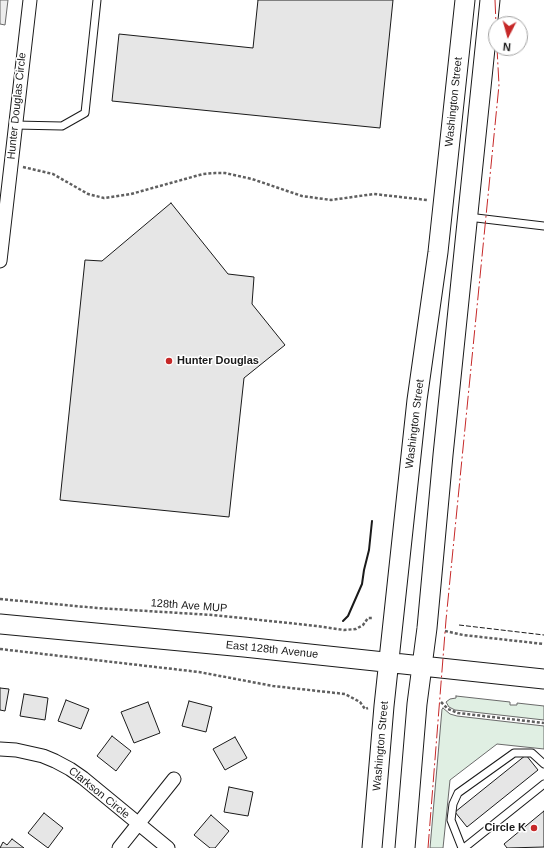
<!DOCTYPE html>
<html>
<head>
<meta charset="utf-8">
<style>
	body { margin:0 }
	#map { position:relative; width:544px; height:848px; overflow:hidden; background:#fff; font-family:Arial,sans-serif }
	canvas { display:block }
	.north { position:absolute; left:488px; top:16px; width:40px; height:40px; box-sizing:border-box; background:#fff; border:1px solid #a3a3a3; border-radius:50%; rotate:186deg; font-size:11px; font-weight:700; line-height:16px; text-align:center; color:#1a1a1a }
	.north::after { content:''; display:block; margin:auto; width:14px; height:18px; background:#c62828; clip-path:polygon(50% 0,100% 100%,50% 72%,0 100%) }
</style>
</head>
<body>
<div id="map">
<canvas width="544" height="848"></canvas>
<div class="north">N</div>
</div>
<script>
const ctx = document.querySelector('canvas').getContext('2d');
ctx.lineJoin = 'round';
function fillPath(path, color) { ctx.fillStyle = color; ctx.fill(path, 'evenodd'); }
const poly = rows => new Path2D(rows.map(r => 'M' + r).join(''));
function stroke(path, color, width, dash) { ctx.strokeStyle = color; ctx.lineWidth = width; ctx.lineCap = dash ? 'butt' : 'round'; ctx.setLineDash(dash || []); ctx.stroke(path); }
function drawText(font, color, halo, rows, align = 'center') {
  ctx.font = font + ' Arial,sans-serif'; ctx.lineWidth = 3; ctx.setLineDash([]); ctx.textBaseline = 'middle'; ctx.strokeStyle = halo; ctx.fillStyle = color; for (const [text, x, y, turn = 0] of rows) {
    ctx.save(); ctx.translate(x, y); ctx.rotate((+turn || 0) * Math.PI / 180); ctx.textAlign = isNaN(turn) ? turn : align; if (halo) ctx.strokeText(text, 0, 0); ctx.fillText(text, 0, 0); ctx.restore();
  }
}
const green = poly([
	[456,696,510,702,510,705,517,705,517,703,544,706,544,720,455,710,449,707,446,702,450,699,456,698,456,696],
	[443,708,450,714,457,716,544,726,544,749,497,744,450,780,443,848,430,848,442,709,443,708]
]);
fillPath(green, '#e0efe3');
stroke(green, '#6a6a6a', 1);
const parking = poly([
	[0,0,8,0,5,25,0,24,0,0]
]);
fillPath(parking, '#ededed');
stroke(parking, '#6a6a6a', 1);
const building = poly([
	[258,0,393,0,380,128,112,101,119,34,253,48,258,0],
	[171,203,228,274,254,277,252,304,285,345,244,378,229,517,60,500,85,260,102,261,171,203],
	[0,688,9,689,5,711,0,710,0,688],
	[24,694,48,698,45,720,20,716,24,694],
	[66,700,89,709,81,729,58,721,66,700],
	[189,701,212,707,206,732,182,726,189,701],
	[148,702,160,733,134,743,121,712,148,702],
	[112,736,131,751,116,771,97,756,112,736],
	[235,737,247,758,225,770,213,749,235,737],
	[526,755,538,770,467,827,455,812,526,755],
	[229,787,253,792,248,816,224,812,229,787],
	[544,811,544,847,507,848,504,844,544,811],
	[44,813,63,828,48,848,28,833,44,813],
	[211,815,229,831,215,848,210,848,194,835,211,815],
	[12,839,24,848,0,848,3,842,7,845,12,839]
]);
fillPath(building, '#e6e6e6');
stroke(building, '#1a1a1a', 1);
const lane = poly([
	[15,125,62,126,85,113,97,0],
	[468,217,544,226],
	[462,848,451,820,453,804,458,793,514,753,532,753,544,764],
	[464,848,544,784]
]);
const street = poly([
	[0,261,30,0],
	[0,749,16,750,43,756,55,761,70,769,83,778,168,848],
	[119,848,174,779]
]);
const secondary = poly([
	[0,624,244,647,544,679],
	[372,848,384,706,417,400,438,252,465,0],
	[405,848,417,704,427,628,443,455,490,0]
]);
stroke(lane, '#1a1a1a', 9);
stroke(street, '#1a1a1a', 15);
stroke(secondary, '#1a1a1a', 21);
stroke(poly([
	[23,167,53,174,88,194,104,198,131,194,203,174,215,173,225,173,252,179,302,196,331,200,374,194,427,200],
	[0,599,97,608,213,615,317,626,344,630,356,629,363,625,368,618,372,618],
	[445,631,463,635,544,644],
	[0,649,199,672,273,686,345,694,360,702,365,709,368,708],
	[441,702,448,709,458,713,544,723]
]), '#5f5f5f', 2.5, [3, 2]);
stroke(lane, '#fff', 7);
stroke(street, '#fff', 13);
stroke(secondary, '#fff', 19);
stroke(poly([
	[459,625,544,635]
]), '#1a1a1a', 1, [5, 2]);
stroke(poly([
	[343,621,348,616,362,584,364,570,369,550,372,521]
]), '#1a1a1a', 2);
stroke(poly([
	[495,0,496,24],
	[428,848,446,620,499,85,497,48]
]), '#c62828', 1, [14, 3, 2, 3]);
for (const [x, y, r, color] of [
	[169,361,4,"#c62828"],
	[534,828,4,"#c62828"]
]) { const dot = new Path2D(); dot.arc(x, y, r, 0, 2 * Math.PI); ctx.fillStyle = color; ctx.fill(dot); stroke(dot, '#fff', 1.5); }
drawText('11px', '#1a1a1a', '#fff', [
	["Washington Street",454,102,-84],
	["Hunter Douglas Circle",17,106,-84],
	["Washington Street",415,424,-83],
	["128th Ave MUP",189,606,4],
	["East 128th Avenue",272,650,6],
	["Washington Street",381,746,-85],
	["Clarkson Circle",99,793,39]
]);
drawText('bold 11px', '#1a1a1a', '#fff', [
	["Hunter Douglas",177,361],
	["Circle K",526,828,"right"]
], 'left');
</script>
</body>
</html>
